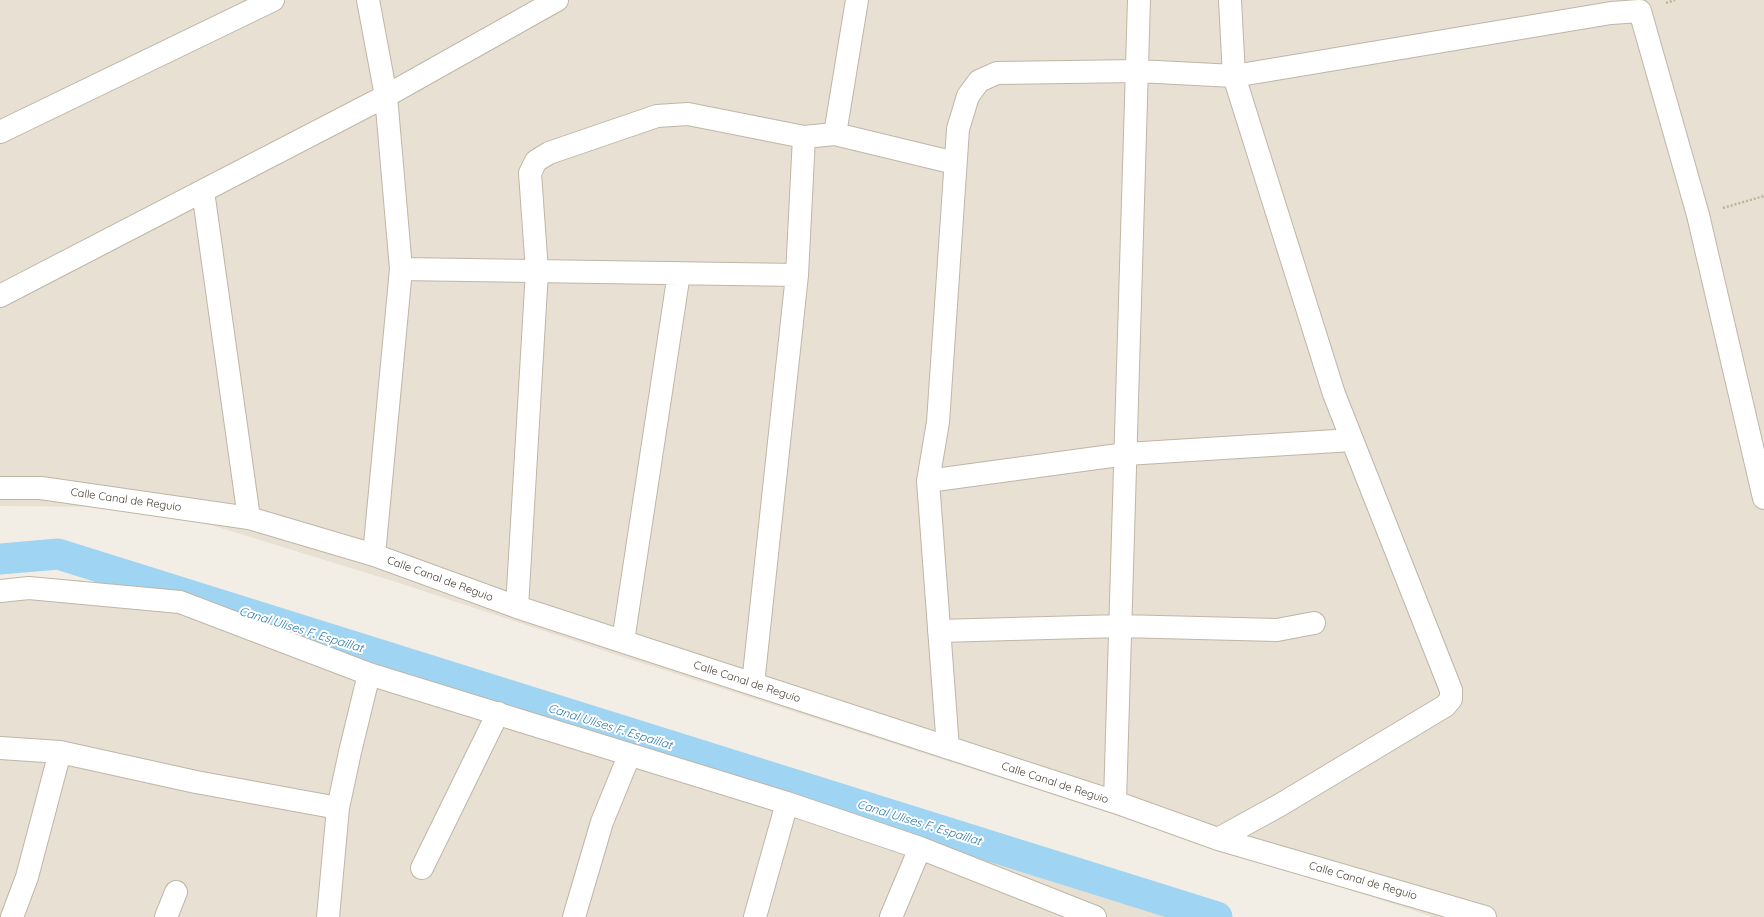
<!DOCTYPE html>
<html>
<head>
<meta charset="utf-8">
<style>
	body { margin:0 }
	canvas { display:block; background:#f3eee5 }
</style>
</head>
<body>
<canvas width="1764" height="917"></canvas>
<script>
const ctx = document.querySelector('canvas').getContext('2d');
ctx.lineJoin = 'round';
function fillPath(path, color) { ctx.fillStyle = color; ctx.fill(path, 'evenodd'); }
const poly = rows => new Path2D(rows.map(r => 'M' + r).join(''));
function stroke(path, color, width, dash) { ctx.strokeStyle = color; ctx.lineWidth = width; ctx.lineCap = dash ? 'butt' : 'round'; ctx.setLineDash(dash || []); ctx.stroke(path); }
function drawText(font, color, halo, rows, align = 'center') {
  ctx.font = font + ' Quicksand,sans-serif'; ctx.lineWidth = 4; ctx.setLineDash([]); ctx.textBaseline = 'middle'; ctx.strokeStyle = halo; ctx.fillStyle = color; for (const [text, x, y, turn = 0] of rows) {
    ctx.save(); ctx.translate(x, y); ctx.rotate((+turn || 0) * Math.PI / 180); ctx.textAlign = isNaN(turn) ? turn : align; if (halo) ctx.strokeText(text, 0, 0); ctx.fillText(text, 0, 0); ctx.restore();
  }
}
fillPath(poly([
	[0,0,1764,0,1764,917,1434,917,620,656,396,582,211,525,112,507,0,506],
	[80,580,479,695,1015,866,1169,917,0,917,0,587]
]), '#e7e0d3');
stroke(poly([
	[0,559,58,554,1217,917]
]), '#9fd4f2', 31);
const street = poly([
	[368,0,386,96,401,269,374,555],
	[0,132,273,0],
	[835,134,857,0],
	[203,191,249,518],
	[401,269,797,275],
	[0,296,386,96,557,0],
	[928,481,1126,454,1352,440],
	[0,488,41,488,249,518,374,555,517,607,1115,802,1218,839,1485,917],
	[0,591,29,588,180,602,369,674,787,803,920,848,1095,917],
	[517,607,537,271,530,173,536,161,549,153,657,116,688,114,804,137,835,134,955,163],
	[939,631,1120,626,1277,630,1314,623],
	[623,641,679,273],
	[753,684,797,275,804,137],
	[0,748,60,752,196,782,338,808],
	[948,748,928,481,938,422,958,129,968,96,979,81,997,73,1138,71,1234,76,1230,0],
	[1115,802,1139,0],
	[1218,839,1280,805,1445,706,1451,699,1451,690,1334,394,1234,76,1611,13,1640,11,1698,215,1764,498],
	[422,868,498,713],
	[12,917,27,877,60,752],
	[166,917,176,892],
	[328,917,338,808,350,752,369,674],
	[574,917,602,822,629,756],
	[755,917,787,803],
	[891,917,920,848]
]);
stroke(street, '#bfb6a7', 24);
stroke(poly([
	[1666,3,1675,0],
	[1723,208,1764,196]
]), '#c1b198', 2.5, [2, 2]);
stroke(street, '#fff', 22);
drawText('11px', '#463e34', '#fff', [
	["Calle Canal de Reguio",126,500,8],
	["Calle Canal de Reguio",440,579,20],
	["Calle Canal de Reguio",747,682,18],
	["Calle Canal de Reguio",1055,783,18],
	["Calle Canal de Reguio",1363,881,16]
]);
drawText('italic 12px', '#2a7aac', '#fff', [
	["Canal Ulises F. Espaillat",301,630,17],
	["Canal Ulises F. Espaillat",610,727,17],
	["Canal Ulises F. Espaillat",919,823,17]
]);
</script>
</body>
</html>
